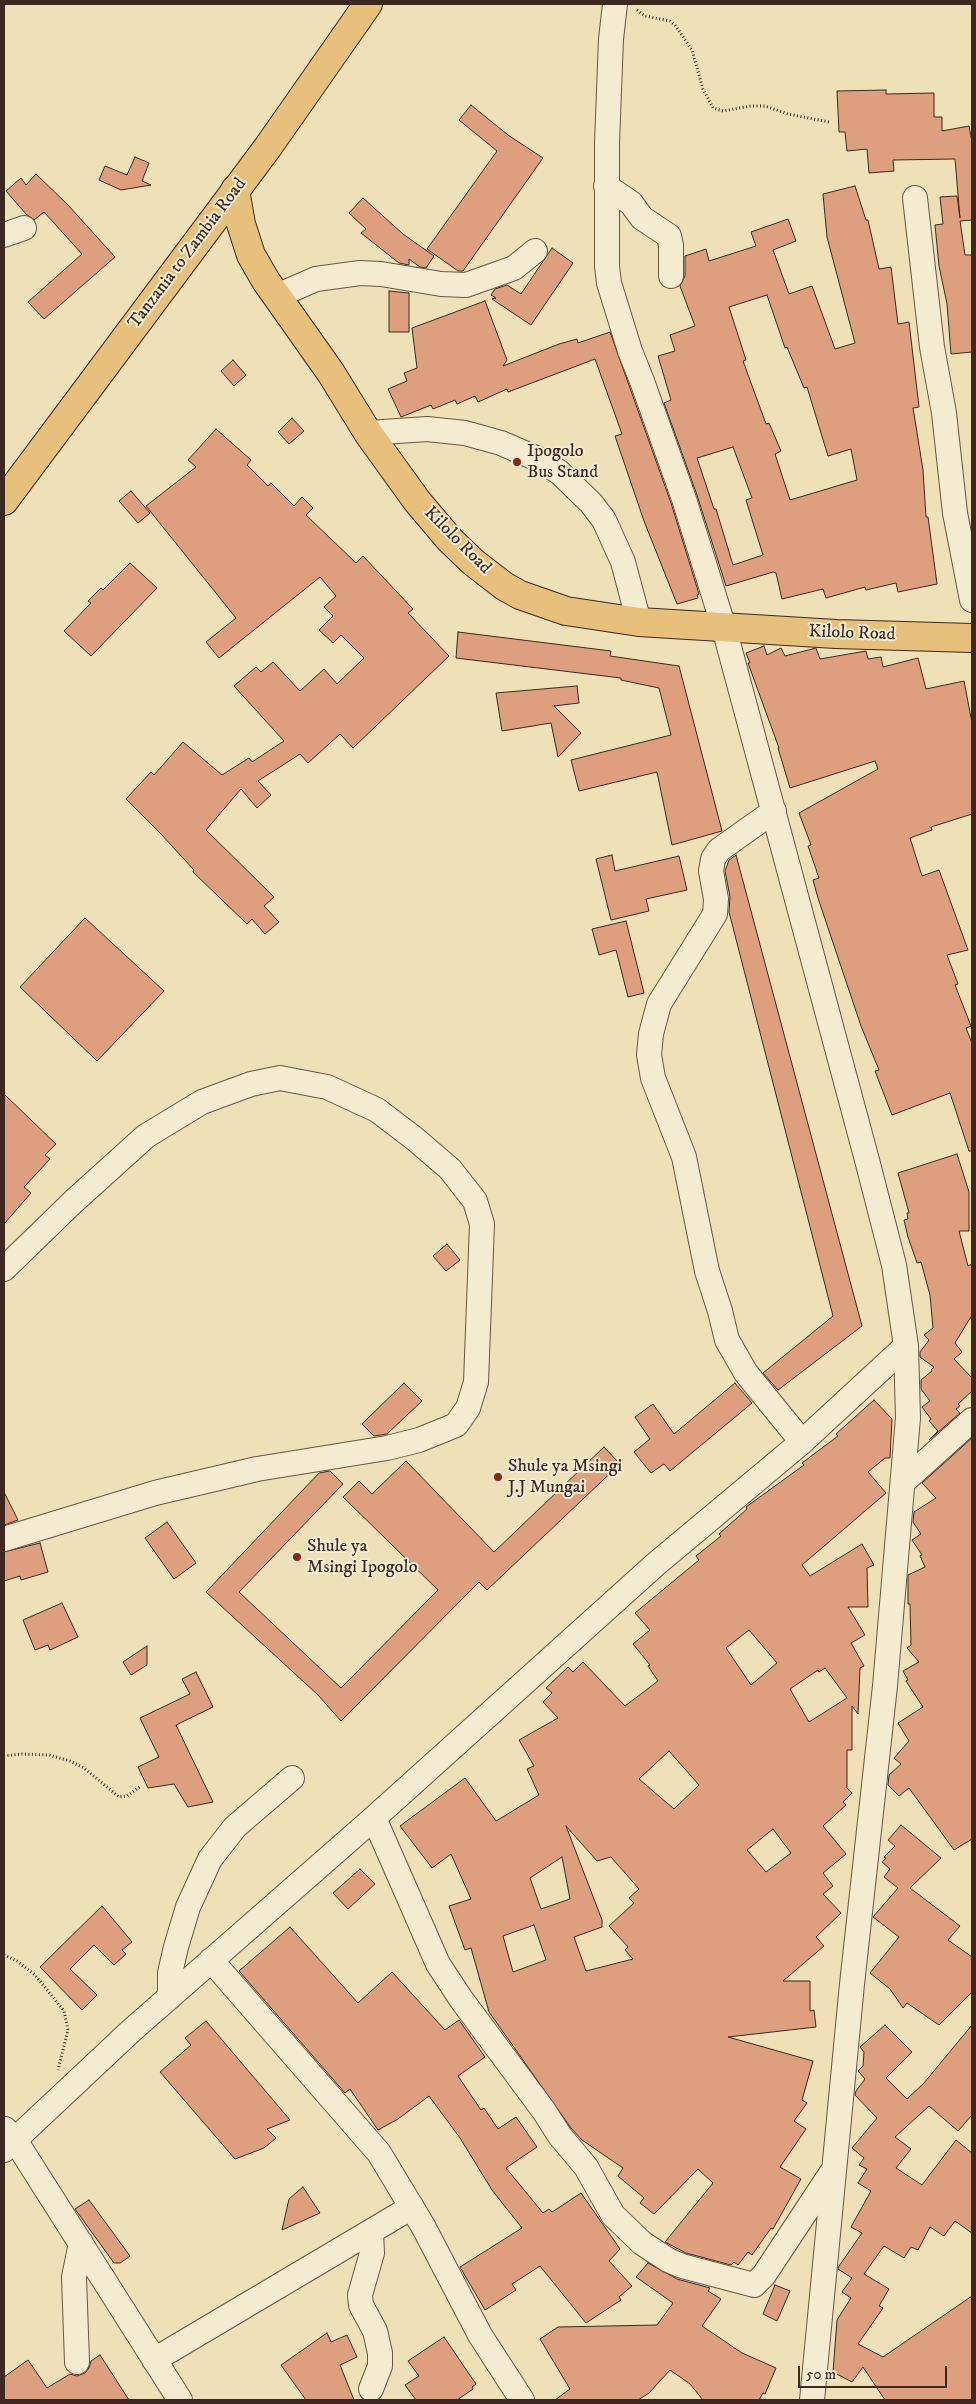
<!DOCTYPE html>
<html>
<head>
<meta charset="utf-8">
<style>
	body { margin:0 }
	#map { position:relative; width:976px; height:2404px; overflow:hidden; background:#eee0b7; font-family:"IM FELL DW Pica",serif }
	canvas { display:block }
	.frame { position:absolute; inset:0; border:5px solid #3c2820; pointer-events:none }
	.scale { position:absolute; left:798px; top:2366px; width:149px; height:22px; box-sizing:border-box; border:2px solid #3c2820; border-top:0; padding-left:6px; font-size:15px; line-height:18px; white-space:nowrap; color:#3c2820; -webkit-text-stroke:4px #f4ebd0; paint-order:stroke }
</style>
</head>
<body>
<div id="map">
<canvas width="976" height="2404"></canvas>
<div class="frame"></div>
<div class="scale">50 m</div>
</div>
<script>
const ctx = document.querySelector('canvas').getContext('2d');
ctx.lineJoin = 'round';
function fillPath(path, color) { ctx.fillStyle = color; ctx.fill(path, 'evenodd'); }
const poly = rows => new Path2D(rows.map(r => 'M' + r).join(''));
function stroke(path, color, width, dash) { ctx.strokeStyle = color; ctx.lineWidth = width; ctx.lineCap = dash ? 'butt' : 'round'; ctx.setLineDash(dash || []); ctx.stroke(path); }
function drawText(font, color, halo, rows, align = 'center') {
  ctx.font = font + ' "IM FELL DW Pica",serif'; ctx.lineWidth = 4; ctx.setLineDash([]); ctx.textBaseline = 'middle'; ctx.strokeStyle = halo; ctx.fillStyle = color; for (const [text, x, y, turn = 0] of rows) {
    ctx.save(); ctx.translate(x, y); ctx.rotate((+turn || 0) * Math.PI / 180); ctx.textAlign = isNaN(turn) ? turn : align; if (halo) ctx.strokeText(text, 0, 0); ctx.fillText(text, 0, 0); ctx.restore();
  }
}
const building = poly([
	[886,90,886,94,934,93,934,117,942,117,942,131,969,126,972,142,972,220,960,221,965,255,972,255,972,352,951,354,947,304,939,266,935,225,943,224,940,197,957,196,960,218,955,159,893,160,894,171,869,173,867,149,847,151,845,132,839,132,837,91,886,90],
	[471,105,508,135,543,158,463,271,458,271,427,249,497,151,459,120,471,105],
	[135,157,149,163,142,181,151,185,121,190,99,180,105,166,127,175,135,157],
	[36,174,68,205,115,257,44,319,28,302,82,254,44,212,34,220,26,214,6,191,21,178,26,185,36,174],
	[855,186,866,220,868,220,879,269,891,267,898,324,909,322,919,407,913,408,923,470,926,517,928,517,937,584,898,592,896,583,866,590,865,587,826,598,823,589,782,599,776,573,773,572,726,586,697,495,664,403,671,400,658,356,675,351,670,335,695,326,680,286,685,276,685,256,706,249,709,261,756,246,751,232,788,219,796,241,773,250,789,294,812,286,835,349,855,343,827,237,823,194,855,186],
	[767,295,785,348,787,347,804,388,807,387,828,456,851,449,857,480,790,500,775,454,781,451,769,423,766,424,743,361,746,360,729,307,767,295],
	[733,447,752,498,746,500,763,555,733,565,716,509,714,509,697,458,733,447],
	[363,198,403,234,434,256,426,268,420,267,409,259,409,265,399,263,361,233,366,229,349,213,363,198],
	[552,248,573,263,531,325,492,299,496,298,491,295,495,289,507,285,521,294,552,248],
	[389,291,409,293,409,332,389,332,389,291],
	[485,301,507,360,503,366,559,344,577,339,578,343,610,332,671,503,699,594,697,595,698,598,677,604,644,521,615,436,622,434,595,359,508,392,507,389,478,402,475,396,457,404,455,400,433,409,431,405,401,417,388,389,407,381,404,373,417,368,412,328,485,301],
	[233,360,246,375,234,386,221,371,233,360],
	[292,418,304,431,289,444,278,432,292,418],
	[216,429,251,460,247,465,268,486,271,483,294,506,302,497,313,508,306,515,356,563,363,556,413,609,408,613,449,656,353,748,340,734,308,763,300,754,258,781,271,795,257,808,241,789,206,830,274,897,264,906,279,922,265,934,252,919,247,924,193,872,194,870,160,833,126,799,151,772,154,775,183,742,222,775,249,758,252,762,284,741,234,686,256,667,261,672,273,662,300,691,324,669,337,684,364,658,341,635,333,643,319,630,333,616,324,607,336,596,320,577,219,658,206,642,236,618,146,506,196,467,188,460,216,429],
	[131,491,150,513,138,523,119,501,131,491],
	[130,563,157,588,91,656,64,631,91,603,88,601,101,588,103,590,130,563],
	[458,632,611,651,610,656,679,666,722,831,672,845,657,772,579,791,571,760,671,735,659,688,621,680,621,678,456,658,458,632],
	[764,646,767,655,781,648,785,656,816,648,820,659,866,651,868,659,881,657,883,667,918,658,926,689,964,681,972,723,972,814,931,827,932,830,910,838,922,876,939,870,968,950,947,955,958,984,955,985,971,1026,966,1028,972,1043,972,1151,969,1151,950,1093,892,1115,875,1071,879,1070,861,1026,818,898,813,880,819,878,808,846,811,845,799,813,878,769,875,761,790,788,778,748,779,748,748,663,750,663,746,653,764,646],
	[577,686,579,703,554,706,581,733,558,757,551,723,502,731,496,693,577,686],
	[612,855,615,871,679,856,687,890,646,899,649,911,611,920,596,859,612,855],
	[736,855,862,1326,778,1390,763,1373,833,1316,729,912,730,897,725,871,729,860,736,855],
	[85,918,164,991,97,1061,20,987,85,918],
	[626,921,644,993,628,997,616,950,599,955,592,929,626,921],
	[4,1094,56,1144,45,1155,50,1159,24,1187,31,1193,4,1224,4,1094],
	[957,1154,969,1192,969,1231,959,1231,968,1266,972,1264,972,1315,955,1343,962,1352,954,1359,972,1378,972,1391,958,1404,960,1406,956,1409,960,1413,929,1440,938,1431,929,1421,931,1419,922,1407,930,1401,921,1389,921,1380,932,1371,931,1370,934,1367,920,1357,920,1352,929,1340,924,1335,933,1328,930,1295,921,1262,917,1263,908,1237,904,1220,908,1219,907,1213,909,1213,898,1173,957,1154],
	[447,1244,460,1260,446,1271,433,1256,447,1244],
	[404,1383,422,1401,387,1434,374,1436,362,1424,404,1383],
	[735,1383,752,1403,670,1471,664,1464,651,1473,634,1452,650,1439,635,1417,653,1404,674,1434,735,1383],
	[874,1400,892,1419,890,1458,885,1458,868,1472,886,1493,802,1565,810,1576,862,1544,874,1565,867,1568,868,1607,848,1607,865,1635,851,1643,864,1666,860,1668,858,1714,852,1706,852,1750,847,1750,847,1788,852,1793,843,1802,846,1805,823,1826,846,1854,823,1873,833,1886,823,1894,841,1913,816,1937,824,1946,783,1981,810,1981,810,2011,814,2010,816,2027,728,2037,813,2061,802,2100,807,2103,794,2121,806,2129,780,2167,801,2179,773,2229,771,2228,752,2255,748,2252,738,2265,734,2262,731,2265,686,2253,665,2242,713,2183,698,2169,654,2214,640,2203,644,2198,618,2176,623,2168,582,2140,571,2128,489,2012,471,1948,465,1950,449,1906,471,1899,451,1854,432,1868,400,1826,465,1778,496,1821,539,1795,527,1769,534,1766,519,1740,558,1718,543,1702,552,1693,546,1688,568,1667,573,1672,583,1662,625,1706,658,1681,648,1666,650,1665,633,1644,650,1630,635,1613,699,1560,696,1556,721,1536,719,1534,747,1509,746,1507,804,1465,802,1463,838,1436,836,1434,874,1400],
	[749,1630,777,1663,751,1685,726,1648,749,1630],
	[825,1668,847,1698,809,1722,790,1689,818,1670,819,1672,825,1668],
	[669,1751,699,1785,674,1809,639,1779,669,1751],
	[566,1826,597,1861,611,1857,639,1889,629,1898,634,1903,609,1926,628,1947,625,1950,633,1959,586,1971,574,1937,602,1927,602,1920,566,1826],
	[773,1829,791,1853,766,1872,747,1850,773,1829],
	[562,1857,570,1899,541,1909,530,1878,562,1857],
	[534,1925,546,1960,513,1972,503,1936,534,1925],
	[972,1438,972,1839,954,1850,909,1788,899,1796,888,1785,889,1775,901,1764,894,1758,909,1741,898,1723,923,1707,906,1681,908,1680,903,1671,919,1662,907,1648,911,1645,910,1604,908,1604,908,1575,925,1567,920,1556,922,1555,912,1540,921,1534,913,1522,914,1512,936,1498,922,1483,972,1438],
	[604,1447,620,1464,487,1590,479,1582,341,1721,318,1695,206,1592,319,1473,330,1471,343,1484,239,1592,341,1688,438,1590,343,1497,359,1481,372,1494,406,1461,494,1552,604,1447],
	[4,1492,18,1520,4,1525,4,1492],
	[167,1522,196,1563,174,1579,145,1538,167,1522],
	[40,1543,48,1572,21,1580,20,1576,4,1581,4,1552,40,1543],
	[62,1603,78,1637,50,1650,48,1645,35,1650,23,1620,62,1603],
	[147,1646,147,1665,131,1675,123,1662,147,1646],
	[196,1672,213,1707,176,1725,213,1802,188,1807,174,1784,148,1788,138,1767,159,1757,140,1718,190,1694,182,1679,196,1672],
	[901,1825,941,1858,910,1888,960,1926,948,1940,972,1957,972,1992,939,2025,907,2003,903,2008,890,1989,870,1973,899,1937,873,1917,898,1888,884,1877,890,1869,882,1862,886,1858,884,1857,895,1846,888,1840,901,1825],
	[360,1869,375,1884,348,1909,333,1893,360,1869],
	[102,1906,132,1942,122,1950,126,1954,114,1965,94,1945,70,1969,97,1995,82,2010,40,1967,102,1906],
	[290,1927,358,2003,392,1972,445,2030,459,2020,485,2057,458,2076,481,2110,484,2108,498,2129,516,2117,537,2147,506,2168,543,2213,549,2209,552,2212,581,2193,620,2249,609,2261,632,2286,619,2297,621,2300,586,2323,540,2266,512,2284,516,2290,485,2310,460,2267,522,2228,492,2190,460,2138,429,2096,398,2119,378,2130,350,2089,345,2093,239,1971,290,1927],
	[206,2021,290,2120,267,2129,276,2138,264,2148,235,2159,160,2072,191,2045,185,2038,206,2021],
	[885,2025,912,2052,886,2078,907,2099,924,2083,972,2025,972,2115,958,2131,929,2106,895,2137,911,2149,896,2168,922,2185,956,2140,972,2153,972,2233,955,2221,944,2236,930,2227,918,2250,911,2247,904,2258,884,2246,864,2274,889,2289,879,2306,883,2308,858,2344,883,2357,972,2296,972,2400,885,2400,863,2367,852,2382,833,2372,837,2320,851,2298,842,2292,852,2278,838,2269,839,2266,862,2233,851,2227,871,2191,858,2183,867,2169,859,2165,864,2158,852,2148,877,2118,855,2095,856,2091,865,2079,858,2071,863,2066,864,2052,860,2047,885,2025],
	[303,2187,320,2213,282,2230,289,2199,303,2187],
	[89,2200,130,2256,120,2263,114,2263,75,2209,89,2200],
	[648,2263,677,2279,710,2288,708,2291,721,2299,702,2326,742,2353,776,2368,765,2394,763,2393,759,2400,703,2400,690,2384,670,2370,649,2393,638,2400,555,2400,570,2389,540,2339,558,2327,657,2325,673,2303,636,2277,648,2263],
	[775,2285,790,2291,777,2321,763,2314,775,2285],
	[327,2333,331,2342,347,2335,357,2357,340,2365,354,2400,306,2400,281,2365,327,2333],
	[444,2337,476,2384,472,2387,473,2389,457,2400,416,2400,405,2385,419,2376,408,2361,444,2337],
	[100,2355,129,2400,4,2400,4,2377,28,2360,47,2388,70,2374,77,2376,85,2373,89,2368,91,2361,100,2355]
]);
fillPath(building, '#de9f7f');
stroke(building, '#3c2820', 1);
const minor = poly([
	[615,4,611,39,607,143,607,266,609,283,630,351,642,381,684,499,724,628,867,1160,894,1265,906,1346,908,1418,885,1686,852,1984,812,2400],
	[606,186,631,203,642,218,669,236,671,245,671,276],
	[915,198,932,347,944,413,955,513,972,600],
	[4,235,24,228],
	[277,296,316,279,360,273,381,274,441,284,466,285,514,268,535,251],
	[368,433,427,429,465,433,501,443,540,460,559,472,591,503,604,520,623,562,639,622],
	[774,811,719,850,713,859,711,871,716,899,715,914,659,1004,651,1034,649,1055,653,1078,684,1157,707,1271,720,1311,727,1340,746,1373,802,1442],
	[4,1269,74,1201,146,1136,202,1102,251,1084,280,1078,327,1087,377,1110,415,1139,450,1169,475,1201,482,1224,476,1382,468,1408,456,1425,419,1440,387,1448,257,1469,155,1493,4,1539],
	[903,1482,972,1420],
	[374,1818,438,1964,461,1999,544,2111,560,2136,586,2167,613,2215,642,2243,668,2260,682,2266,754,2285,764,2275,834,2169],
	[211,1960,379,2153,423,2226,480,2335,522,2400],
	[170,1997,170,1973,176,1947,188,1907,210,1859,235,1827,292,1778],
	[5,2129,15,2140,180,2400],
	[4,2150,132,2030,374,1818,656,1564,802,1442,906,1346],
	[371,2232,372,2253,360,2295,361,2305,375,2331,380,2353,380,2366,371,2389],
	[154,2360,412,2207],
	[77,2362,74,2277,81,2243]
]);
const major = poly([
	[235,190,241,224,251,255,266,281,331,373,368,433,417,501,450,540,473,562,504,586,520,595,566,611,639,622,836,634,972,638]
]);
const highway = poly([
	[4,501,268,147,368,4]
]);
stroke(minor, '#685646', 26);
stroke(major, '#3c2820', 30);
stroke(highway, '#3c2820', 30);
stroke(poly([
	[637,10,645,16,670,21,675,25,692,50,703,89,713,108,723,111,751,106,765,106,788,114,829,122],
	[4,1756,22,1754,49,1755,70,1761,84,1768,119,1797,127,1796,141,1786],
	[4,1955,17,1961,35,1975,64,2011,68,2030,58,2070]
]), '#3c2820', 3, [1, 2.5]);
stroke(minor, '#f4ebd0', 24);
stroke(major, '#e7c07c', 28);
stroke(highway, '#e7c07c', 28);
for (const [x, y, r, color] of [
	[517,462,5,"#8f2418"],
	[498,1477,5,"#8f2418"],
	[297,1557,5,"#8f2418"]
]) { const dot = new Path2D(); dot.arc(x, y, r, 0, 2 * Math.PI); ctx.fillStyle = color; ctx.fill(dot); stroke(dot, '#f4ebd0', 2); }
drawText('18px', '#3c2820', '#f4ebd0', [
	["Tanzania to Zambia Road",188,254,-53],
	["Kilolo Road",457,541,45],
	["Kilolo Road",852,634,2]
]);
drawText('18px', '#3c2820', '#f4ebd0', [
	["Ipogolo",527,452],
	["Bus Stand",527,473],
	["Shule ya Msingi",508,1467],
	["J.J Mungai",508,1488],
	["Shule ya",307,1547],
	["Msingi Ipogolo",307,1568]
], 'left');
</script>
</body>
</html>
